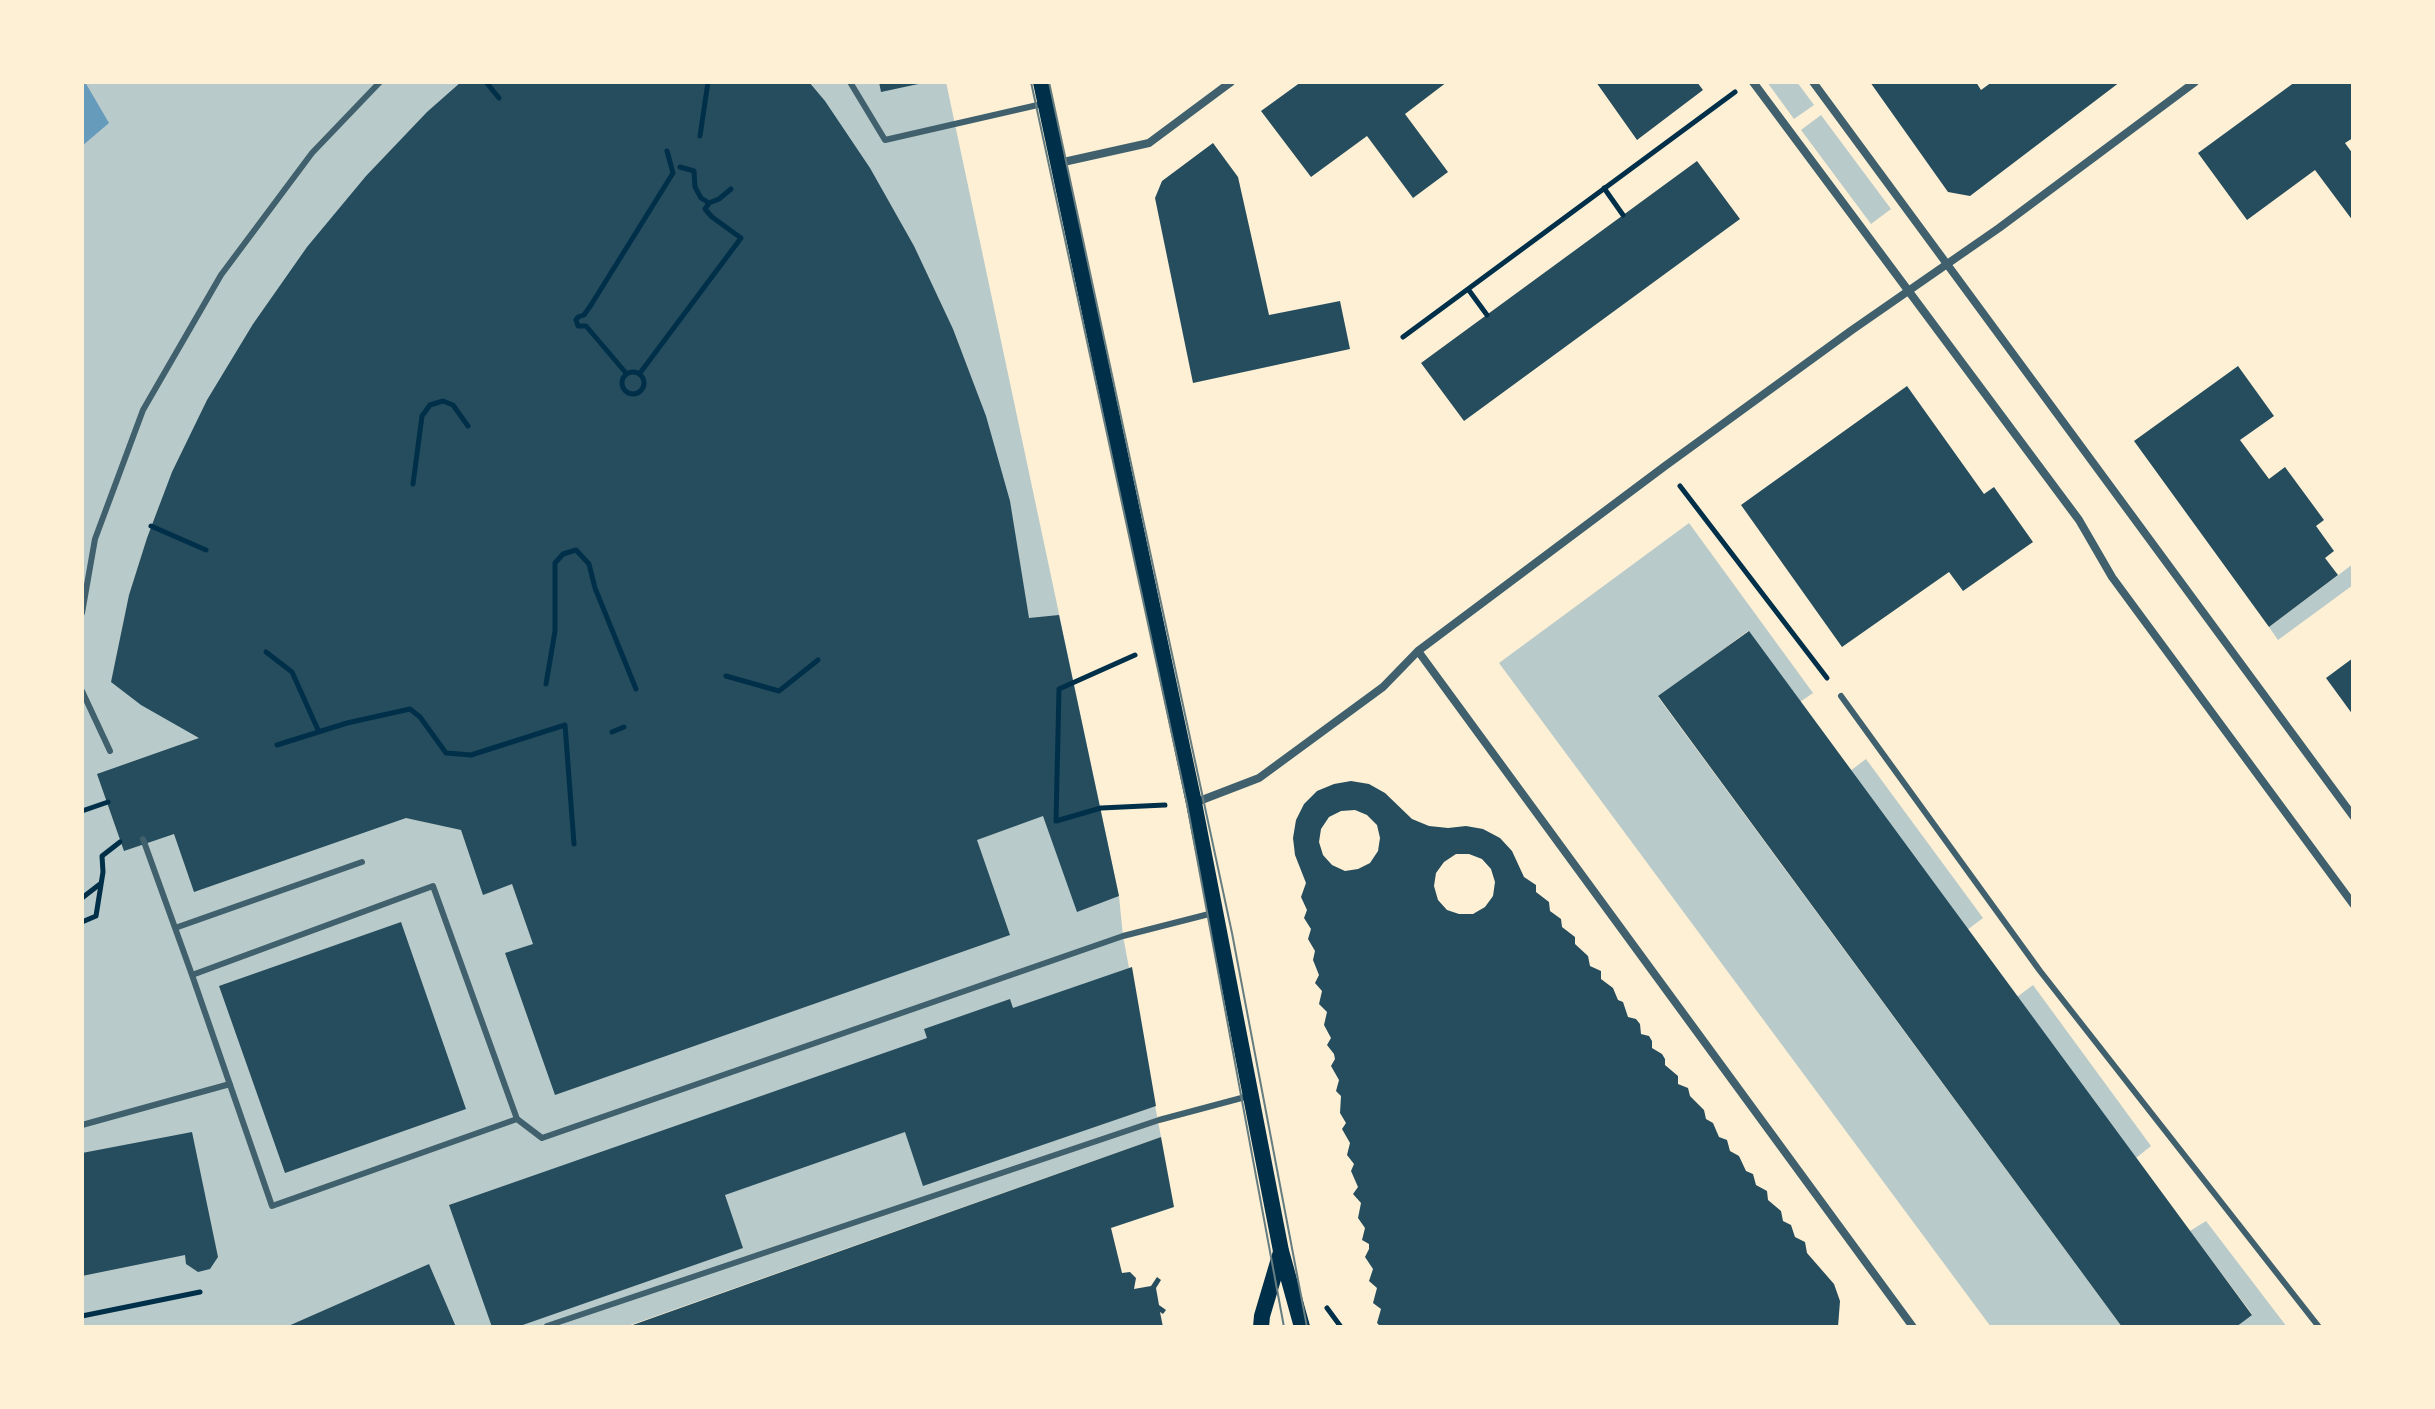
<!DOCTYPE html>
<html>
<head>
<meta charset="utf-8">
<style>
	body { margin:0 }
	#map { position:relative; width:2435px; height:1409px; overflow:hidden; background:#fdf0d5; font-family:Roboto,sans-serif }
	canvas { display:block }
	.frame { position:absolute; inset:0; border:84px solid #fdf0d5; pointer-events:none }
</style>
</head>
<body>
<div id="map">
<canvas width="2435" height="1409"></canvas>
<div class="frame"></div>
</div>
<script>
const ctx = document.querySelector('canvas').getContext('2d');
ctx.lineJoin = 'round';
function fillPath(path, color) { ctx.fillStyle = color; ctx.fill(path, 'evenodd'); }
const poly = rows => new Path2D(rows.map(r => 'M' + r).join(''));
function stroke(path, color, width, dash) { ctx.strokeStyle = color; ctx.lineWidth = width; ctx.lineCap = dash ? 'butt' : 'round'; ctx.setLineDash(dash || []); ctx.stroke(path); }
fillPath(poly([
	[82,82,946,82,1119,896,1123,936,1161,1137,625,1327,82,1327],
	[1767,82,1797,82,1814,105,1794,119],
	[1821,115,1891,209,1871,224,1801,130],
	[1689,523,1813,693,1800,702,1748,631,1658,697,2122,1327,1991,1327,1499,663],
	[2353,564,2353,585,2278,640,2269,627],
	[1866,759,1983,918,1967,930,1850,771],
	[2033,985,2151,1146,2136,1158,2017,997],
	[2206,1221,2287,1327,2236,1327,2252,1314,2190,1231]
]), '#b9caca');
fillPath(poly([
	[82,82,85,82,109,123,82,146]
]), '#669bbc');
fillPath(poly([
	[461,82,809,82,825,101,870,168,914,246,953,329,986,416,1010,501,1029,618,1059,615,1119,896,1077,912,1043,816,977,840,1010,935,555,1095,505,953,533,944,512,884,483,895,461,830,406,818,194,892,174,834,124,851,97,774,199,738,141,705,111,682,129,595,147,538,172,472,207,400,253,324,307,247,366,176,427,112],
	[879,82,923,82,923,83,881,92],
	[1301,82,1447,82,1405,114,1448,172,1413,198,1367,136,1311,177,1261,111],
	[1596,82,1697,82,1703,90,1637,140],
	[1870,82,1976,82,1981,90,1992,82,2120,82,1970,196,1948,192],
	[2295,82,2353,82,2353,138,2345,143,2353,154,2353,221,2315,170,2247,220,2198,153],
	[1213,143,1238,177,1269,315,1340,301,1350,349,1193,383,1155,198,1162,181],
	[1697,161,1740,219,1464,421,1421,363],
	[2238,366,2274,416,2240,440,2269,479,2285,467,2324,520,2316,526,2334,551,2325,558,2338,575,2269,627,2134,441],
	[1907,386,1984,494,1994,487,2033,542,1963,591,1949,572,1842,647,1741,505],
	[1749,631,2252,1315,2236,1327,2122,1327,1658,696],
	[2353,658,2353,715,2326,678],
	[1351,781,1369,784,1385,793,1412,819,1429,826,1448,828,1466,826,1483,829,1500,838,1512,851,1524,877,1536,885,1536,892,1549,902,1550,911,1561,919,1562,927,1575,937,1575,944,1588,956,1590,966,1601,971,1601,979,1613,988,1618,1000,1623,1002,1628,1017,1636,1019,1640,1024,1641,1034,1649,1036,1652,1041,1652,1048,1662,1054,1665,1059,1665,1065,1678,1076,1678,1084,1688,1088,1690,1096,1704,1110,1706,1119,1713,1123,1719,1137,1727,1140,1730,1151,1739,1156,1746,1171,1753,1174,1756,1185,1767,1191,1768,1200,1781,1211,1783,1221,1791,1225,1795,1237,1805,1242,1807,1253,1834,1284,1840,1301,1838,1327,1381,1327,1377,1323,1381,1309,1373,1303,1377,1288,1369,1281,1373,1269,1365,1257,1369,1249,1369,1244,1362,1240,1365,1228,1358,1218,1361,1203,1353,1194,1358,1187,1351,1171,1354,1164,1347,1155,1350,1143,1342,1129,1346,1123,1340,1113,1341,1096,1336,1091,1339,1080,1331,1066,1335,1059,1334,1054,1327,1045,1331,1038,1324,1025,1327,1012,1319,1004,1322,991,1315,983,1319,975,1313,960,1315,951,1308,939,1311,929,1304,918,1307,910,1301,897,1306,883,1295,855,1293,838,1296,820,1304,804,1317,791,1334,784],
	[1355,810,1367,815,1377,825,1380,838,1378,851,1370,863,1358,869,1345,871,1332,865,1323,855,1319,842,1321,829,1329,817,1341,811],
	[1456,854,1469,854,1482,859,1491,869,1495,882,1493,896,1485,907,1473,914,1459,914,1447,910,1438,900,1434,886,1436,873,1444,862],
	[401,922,466,1109,285,1173,219,986],
	[1132,967,1156,1106,923,1186,905,1132,725,1195,743,1248,517,1327,492,1327,449,1205,927,1038,924,1029,1010,999,1013,1008],
	[192,1132,218,1257,210,1269,198,1272,186,1264,185,1255,82,1276,82,1153],
	[1161,1137,1174,1207,1111,1228,1122,1273,1130,1272,1136,1278,1134,1289,1151,1286,1157,1277,1161,1280,1156,1288,1159,1305,1166,1310,1163,1314,1160,1312,1163,1327,627,1327],
	[429,1264,456,1327,286,1327]
]), '#264d5e');
stroke(poly([
	[486,82,499,98],
	[700,136,708,82],
	[680,167,694,171,695,187,701,198,709,203],
	[1604,188,1623,215],
	[1468,289,1487,315],
	[1403,337,1735,92],
	'622 383a11 11 0 1 1 22 0a11 11 0 1 1-22 0Z',
	[626,373,586,326,578,326,576,320,578,317,584,315,591,305,673,173,667,151],
	[640,373,741,238,712,217,705,209,709,203,719,199,731,189],
	[413,484,422,416,430,405,443,401,453,405,468,426],
	[1680,486,1827,678],
	[151,526,206,550],
	[266,652,292,672,319,732],
	[1135,655,1059,689,1056,821,1101,808,1165,805],
	[726,676,779,691,818,660],
	[546,684,555,631,555,563,563,554,576,550,589,564,595,588,636,689],
	[612,732,624,727],
	[277,745,347,723,410,709,420,717,446,753,471,755,565,725,574,844],
	[82,811,108,802],
	[82,898,100,884],
	[82,922,96,916,103,872,102,856,120,842],
	[1327,1308,1341,1327],
	[82,1316,200,1292]
]), '#003049', 5);
stroke(poly([
	[850,82,885,140,1042,104],
	[82,613,95,539,143,410,221,275,312,153,380,82],
	[82,691,110,751],
	[1841,696,2040,971,2319,1327],
	[143,839,192,975],
	[433,886,517,1119,272,1206,192,975,433,886],
	[175,928,362,862],
	[517,1119,542,1138,1123,936,1213,913],
	[82,1125,230,1084],
	[547,1326,1159,1120,1249,1096]
]), '#3f606c', 6);
stroke(poly([
	[1753,82,2079,520,2112,577,2353,904],
	[1813,82,2353,816],
	[1059,163,1149,143,1231,82],
	[1418,651,1913,1327],
	[1194,803,1259,778,1383,687,1418,651,1665,466,1852,330,1999,228,2195,82]
]), '#3f606c', 8);
stroke(poly([
	[1041,82,1194,803,1281,1251,1302,1327],
	[1261,1327,1262,1316,1281,1252]
]), '#003049', 16);
stroke(poly([
	[1031,82,1187,804,1284,1327],
	[1049,82,1232,933,1307,1327]
]), '#657d81', 2);
</script>
</body>
</html>
